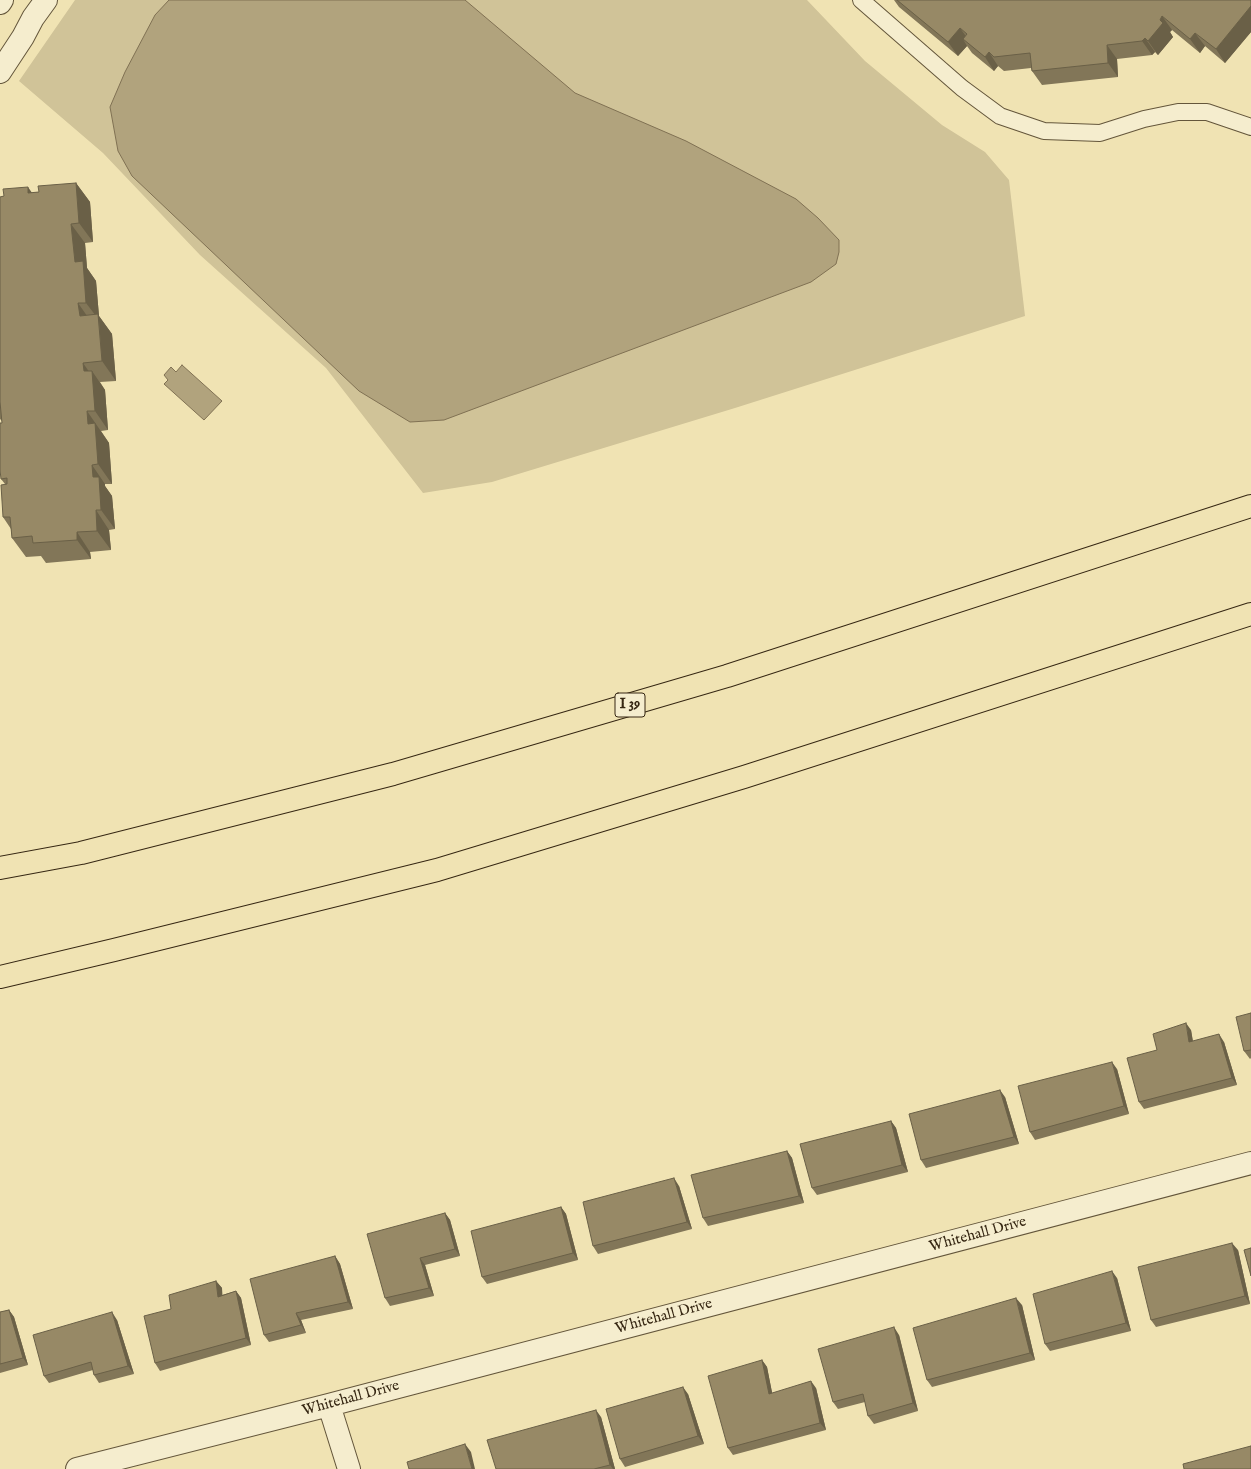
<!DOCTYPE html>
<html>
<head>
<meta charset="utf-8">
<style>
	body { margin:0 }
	canvas { display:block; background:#f0e3b3 }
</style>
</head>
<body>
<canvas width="1251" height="1469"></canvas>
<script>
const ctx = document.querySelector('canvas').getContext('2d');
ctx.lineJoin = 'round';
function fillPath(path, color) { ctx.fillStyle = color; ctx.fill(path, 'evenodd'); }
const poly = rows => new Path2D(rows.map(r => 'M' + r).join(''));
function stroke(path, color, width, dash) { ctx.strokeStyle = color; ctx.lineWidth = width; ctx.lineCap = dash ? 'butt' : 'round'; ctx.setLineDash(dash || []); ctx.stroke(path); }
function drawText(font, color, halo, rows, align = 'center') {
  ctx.font = font + ' "IM FELL English",serif'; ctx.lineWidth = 4; ctx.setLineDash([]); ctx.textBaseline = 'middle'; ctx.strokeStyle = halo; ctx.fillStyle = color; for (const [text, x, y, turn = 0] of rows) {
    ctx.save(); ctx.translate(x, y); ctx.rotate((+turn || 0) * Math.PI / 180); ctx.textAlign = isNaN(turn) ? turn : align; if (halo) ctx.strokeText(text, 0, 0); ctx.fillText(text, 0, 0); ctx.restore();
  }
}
fillPath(poly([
	[75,0,807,0,865,61,942,125,985,152,1009,180,1025,316,735,408,492,482,423,493,326,368,200,255,103,153,19,81]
]), '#d0c398');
const water = poly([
	[169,0,465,0,575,93,686,141,796,199,818,218,839,240,839,252,836,264,811,282,444,420,410,422,359,391,132,176,118,151,110,107,125,72,155,15,169,0],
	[182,365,222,401,204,420,164,384,168,380,164,375,171,367,176,372,182,365]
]);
fillPath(water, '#b1a37d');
stroke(water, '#807153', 1);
const service = poly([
	[861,0,962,88,1000,116,1044,131,1100,133,1144,119,1178,112,1207,112,1251,127]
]);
const minor = poly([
	[0,3,2,0],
	[0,72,23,37,33,18,46,0],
	[329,1405,349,1469],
	[77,1469,329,1405,1251,1163]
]);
const motorway = poly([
	[0,868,81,853,393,774,727,676,1251,506],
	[0,977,114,950,437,870,744,777,1251,614]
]);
stroke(service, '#64563b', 18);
stroke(minor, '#64563b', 24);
stroke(motorway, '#362713', 24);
stroke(service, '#f5edce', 16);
stroke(minor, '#f5edce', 22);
stroke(motorway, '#f0e3b3', 22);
fillPath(poly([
	[894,0,1251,0,1251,32,1225,63,1205,46,1200,53,1172,30,1170,32,1173,37,1158,55,1155,52,1152,55,1117,59,1118,77,1042,85,1032,71,1031,68,1004,71,998,66,994,71,972,53,967,46,958,56,899,7],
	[76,183,90,202,93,242,85,243,87,268,96,281,99,316,112,334,116,381,100,382,105,390,108,430,101,431,109,443,112,484,105,484,105,486,112,496,115,529,109,530,111,550,90,552,91,559,46,563,41,556,26,557,12,538,11,529,3,517,5,484,1,479,2,423,2,421,0,419,0,197,39,192],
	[1251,1013,1251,1058,1250,1059,1244,1051],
	[1191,1030,1193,1041,1224,1042,1237,1085,1144,1109,1139,1102,1157,1050],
	[1117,1069,1129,1114,1035,1140,1030,1132],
	[1005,1097,1019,1144,926,1168,921,1160],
	[891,1121,896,1128,908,1172,817,1195,812,1188],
	[787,1151,792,1158,804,1203,708,1226,703,1218],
	[679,1186,692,1229,598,1254,593,1246],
	[561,1207,566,1214,578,1260,487,1284,482,1277],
	[445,1213,450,1220,460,1256,425,1265,434,1296,390,1306,385,1298],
	[1238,1250,1250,1304,1156,1327,1151,1320],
	[335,1256,340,1264,353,1309,301,1320,306,1333,269,1342,264,1335],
	[1117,1278,1131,1331,1050,1351,1045,1344],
	[216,1281,222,1288,222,1295,236,1291,241,1298,251,1345,160,1371,155,1363,171,1309],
	[1022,1305,1035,1360,932,1387,927,1380],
	[9,1310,14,1317,28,1365,0,1373,0,1312],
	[117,1320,134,1374,99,1383,94,1375,93,1370,49,1383,44,1376],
	[899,1335,918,1411,874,1424,868,1416,865,1402,838,1409,833,1402],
	[762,1360,767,1367,772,1393,816,1388,826,1430,733,1455,728,1448],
	[688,1394,704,1444,625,1467,620,1459],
	[601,1417,615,1469,496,1469]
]), '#827658');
fillPath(poly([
	[1251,6,1251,32,1225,63,1216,49],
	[1162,16,1172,30,1170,32,1173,37,1158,55,1148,41,1160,20],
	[960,28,970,42,963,39,967,46,958,56,948,42],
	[1195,33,1205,46,1200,53,1190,39],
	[1145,38,1155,52,1152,55,1142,41],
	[1107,45,1117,59,1118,77,1108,63],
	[989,52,998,66,994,71,985,57],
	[76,183,90,202,93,242,79,223],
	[28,187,41,206,28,193],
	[71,224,85,243,87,268,96,281,99,316,112,334,116,381,102,361,99,320,86,303,75,262],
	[78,303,92,323,80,316],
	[83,363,92,376,92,371,105,390,108,430,95,411,84,371],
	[87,411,109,443,112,484,98,464,88,424],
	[92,465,105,484,105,486,112,496,115,529,101,510,93,477],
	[96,510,109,530,111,550,97,531],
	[77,532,90,552,91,559,77,540],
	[1186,1023,1191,1030,1194,1050,1189,1042],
	[1219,1034,1224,1042,1237,1085,1232,1078],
	[1112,1062,1117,1069,1129,1114,1124,1106],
	[1000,1090,1005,1097,1019,1144,1014,1137],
	[891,1121,896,1128,908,1172,902,1165],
	[787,1151,792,1158,804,1203,799,1196],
	[674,1178,679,1186,692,1229,687,1222],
	[561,1207,566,1214,578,1260,573,1253],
	[445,1213,450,1220,460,1256,455,1249],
	[1232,1243,1238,1250,1250,1304,1245,1296],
	[335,1256,340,1264,353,1309,348,1302],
	[420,1258,425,1265,434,1296,429,1288],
	[1112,1271,1117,1278,1131,1331,1126,1323],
	[216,1281,222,1288,223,1304,218,1297],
	[236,1291,241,1298,251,1345,246,1338],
	[1016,1298,1022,1305,1035,1360,1030,1353],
	[9,1310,14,1317,28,1365,23,1358],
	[112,1312,117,1320,134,1374,128,1366],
	[296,1313,301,1320,306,1333,301,1325],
	[894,1327,899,1335,918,1411,913,1403],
	[762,1360,767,1367,774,1402,769,1394],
	[811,1381,816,1388,826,1430,820,1423],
	[683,1387,688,1394,704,1444,698,1436],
	[596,1410,601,1417,615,1469,613,1469,610,1465],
	[465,1444,471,1452,475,1469,472,1469]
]), '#6a6047');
const building = poly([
	[897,0,1251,0,1251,6,1216,49,1195,33,1190,39,1162,16,1160,20,1163,23,1148,41,1145,38,1142,41,1107,45,1108,63,1032,71,1030,53,994,57,989,52,985,57,963,39,967,34,960,28,948,42,897,0],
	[76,183,79,223,71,224,75,262,83,261,86,303,78,303,80,316,98,314,102,361,83,363,84,371,92,371,95,411,87,411,88,424,95,423,98,464,92,465,93,477,99,477,101,510,96,510,97,531,77,532,77,540,33,543,32,536,12,538,10,517,3,517,1,485,7,484,7,478,1,479,0,470,0,423,2,423,0,402,0,197,4,196,3,189,28,187,28,193,39,192,38,186,76,183],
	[1251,1013,1251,1050,1244,1051,1236,1017,1251,1013],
	[1186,1023,1189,1042,1219,1034,1232,1078,1139,1102,1127,1058,1157,1050,1153,1034,1186,1023],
	[1112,1062,1124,1106,1030,1132,1018,1086,1112,1062],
	[1000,1090,1014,1137,921,1160,909,1114,1000,1090],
	[891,1121,902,1165,812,1188,800,1144,891,1121],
	[787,1151,799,1196,703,1218,691,1175,787,1151],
	[674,1178,687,1222,593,1246,583,1202,674,1178],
	[561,1207,573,1253,482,1277,471,1231,561,1207],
	[445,1213,455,1249,420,1258,429,1288,385,1298,367,1234,445,1213],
	[1232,1243,1245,1296,1151,1320,1138,1267,1232,1243],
	[1251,1248,1251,1276,1244,1250,1251,1248],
	[335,1256,348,1302,296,1313,301,1325,264,1335,250,1279,335,1256],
	[1112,1271,1126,1323,1045,1344,1033,1294,1112,1271],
	[216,1281,218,1297,236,1291,246,1338,155,1363,144,1316,171,1309,169,1295,216,1281],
	[1016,1298,1030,1353,927,1380,913,1328,1016,1298],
	[9,1310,23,1358,0,1364,0,1312,9,1310],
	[112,1312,128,1366,94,1375,91,1362,44,1376,33,1335,112,1312],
	[894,1327,913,1403,868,1416,863,1394,833,1402,818,1349,894,1327],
	[762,1360,769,1394,811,1381,820,1423,728,1448,708,1376,762,1360],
	[683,1387,698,1436,620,1459,606,1409,683,1387],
	[596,1410,610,1465,594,1469,496,1469,487,1440,596,1410],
	[465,1444,472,1469,409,1469,407,1462,465,1444],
	[1251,1446,1251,1469,1184,1469,1183,1464,1251,1446]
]);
fillPath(building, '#978966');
stroke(building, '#6a6047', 1);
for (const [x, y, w] of [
	[630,705,30]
]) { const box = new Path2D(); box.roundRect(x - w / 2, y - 12, w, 24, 3); ctx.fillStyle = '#f5edce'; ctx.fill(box); stroke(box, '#362713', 1); }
drawText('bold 14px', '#362713', null, [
	["I 39",630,705]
]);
drawText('15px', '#362713', '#f5edce', [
	["Whitehall Drive",978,1235,-15],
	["Whitehall Drive",664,1317,-15],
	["Whitehall Drive",351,1399,-15]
]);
</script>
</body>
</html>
